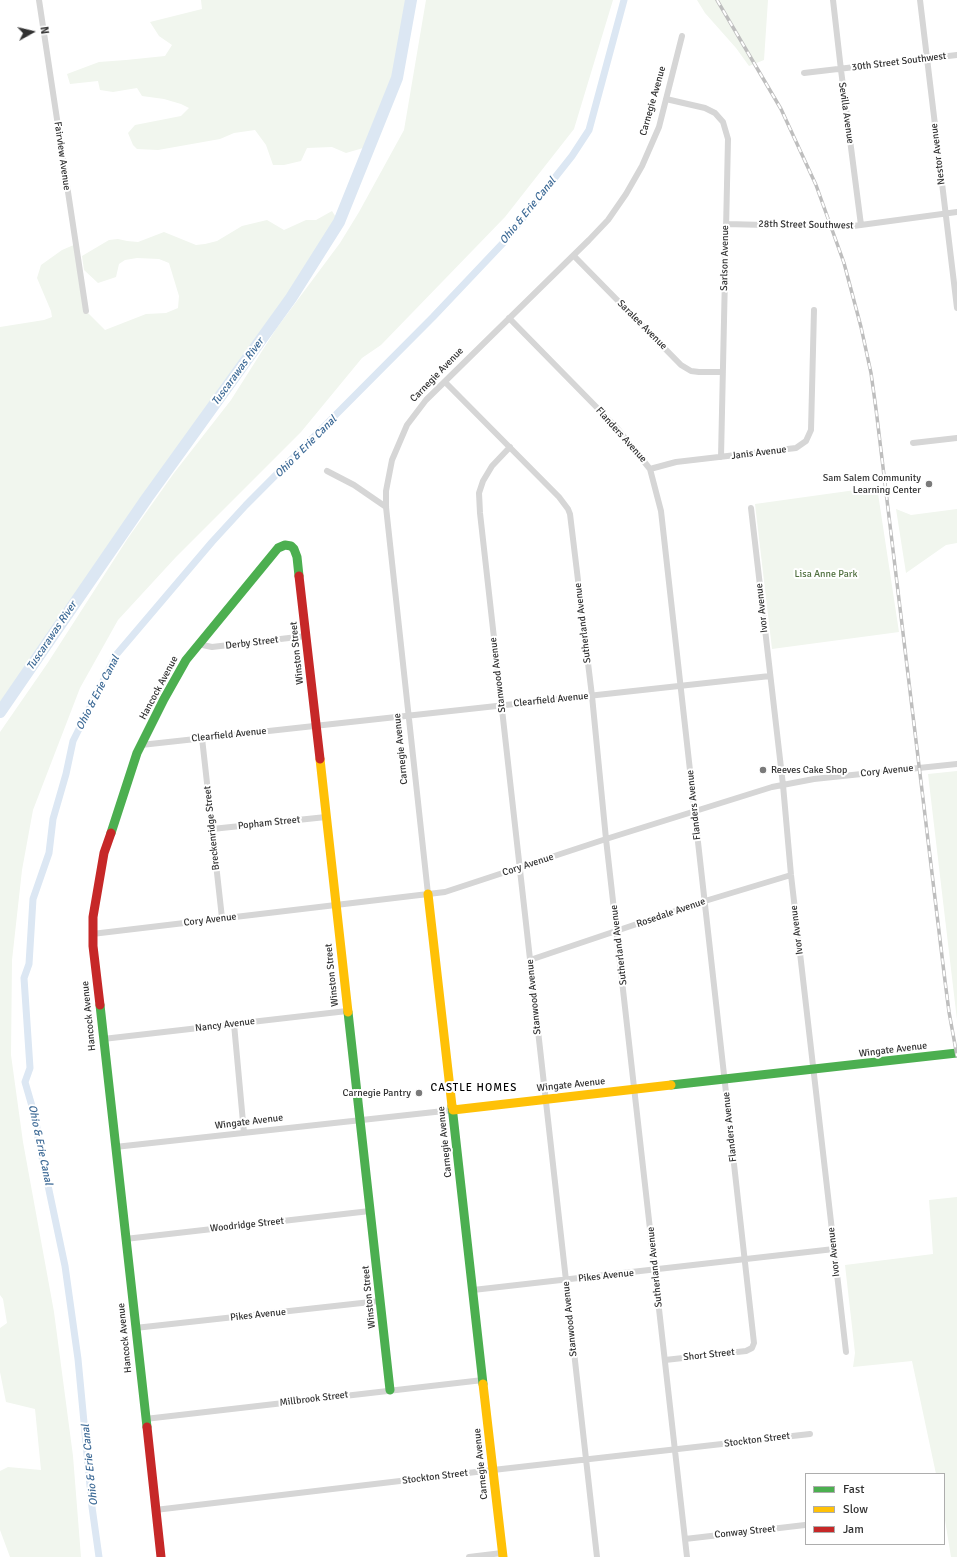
<!DOCTYPE html>
<html>
<head>
<meta charset="utf-8">
<style>
	body { margin:0 }
	#map { position:relative; width:957px; height:1557px; overflow:hidden; background:#fff; font-family:Signika,sans-serif }
	canvas { display:block }
	.legend { position:absolute; left:805px; top:1473px; width:140px; height:72px; box-sizing:border-box; background:#fff; border:1px solid #adadad; margin:0; padding:5px 7px; list-style:none; font-size:12px; color:#323232 }
	.legend li { display:flex; align-items:center; gap:8px; height:20px }
	.legend b { width:20px; border:1px solid #adadad }
	.north { position:absolute; left:12px; top:12px; width:40px; height:40px; -webkit-text-stroke:3px #fff; paint-order:stroke; rotate:82deg; font-size:11px; font-weight:700; line-height:16px; text-align:center; color:#323232 }
	.north::after { content:''; display:block; margin:auto; width:14px; height:18px; background:#323232; clip-path:polygon(50% 0,100% 100%,50% 72%,0 100%) }
</style>
</head>
<body>
<div id="map">
<canvas width="957" height="1557"></canvas>
<ul class="legend">
<li><b style="height:5px;background:#4caf50"></b>Fast</li>
<li><b style="height:5px;background:#ffc107"></b>Slow</li>
<li><b style="height:5px;background:#c62828"></b>Jam</li>
</ul>
<div class="north">N</div>
</div>
<script>
const ctx = document.querySelector('canvas').getContext('2d');
ctx.lineJoin = 'round';
function fillPath(path, color) { ctx.fillStyle = color; ctx.fill(path, 'evenodd'); }
const poly = rows => new Path2D(rows.map(r => 'M' + r).join(''));
function stroke(path, color, width, dash) { ctx.strokeStyle = color; ctx.lineWidth = width; ctx.lineCap = dash ? 'butt' : 'round'; ctx.setLineDash(dash || []); ctx.stroke(path); }
function drawText(font, color, halo, rows, align = 'center') {
  ctx.font = font + ' Signika,sans-serif'; ctx.lineWidth = 4; ctx.setLineDash([]); ctx.textBaseline = 'middle'; ctx.strokeStyle = halo; ctx.fillStyle = color; for (const [text, x, y, turn = 0] of rows) {
    ctx.save(); ctx.translate(x, y); ctx.rotate((+turn || 0) * Math.PI / 180); ctx.textAlign = isNaN(turn) ? turn : align; if (halo) ctx.strokeText(text, 0, 0); ctx.fillText(text, 0, 0); ctx.restore();
  }
}
fillPath(poly([
	[201,0,411,0,397,78,370,146,346,153,332,147,307,148,301,161,284,165,273,165,266,145,255,130,234,133,220,139,158,150,137,149,133,145,128,133,135,125,181,116,189,108,181,104,164,99,142,96,137,88,113,92,100,90,98,81,70,84,67,74,99,62,126,60,165,56,172,45,159,36,150,22,202,9],
	[426,0,613,0,574,129,505,217,381,345,362,358,301,432,176,557,118,620,80,688,33,810,22,870,12,960,11,1055,23,1142,54,1312,73,1456,81,1557,10,1557,0,1530,0,1471,8,1467,41,1470,35,1409,6,1402,0,1372,0,1328,7,1323,3,1299,0,1295,0,732,47,664,128,538,174,473,231,400,276,329,340,243,359,212,404,130],
	[697,0,768,0,764,60,749,66,736,48,705,13],
	[332,211,339,222,0,712,0,327,44,320,52,317,51,311,37,278,41,265,62,250,76,244,86,311,105,330,146,314,166,313,178,308,179,296,169,263,159,259,137,258,125,260,119,264,116,277,98,283,84,270,82,256,109,240,118,239,127,241,138,242,164,232,196,245,205,244,217,241,242,226,267,220,284,230,306,220,316,220],
	[877,487,899,632,772,649,755,504],
	[896,509,911,515,957,509,957,543,946,545,906,573],
	[957,771,957,1020,928,774],
	[957,1197,957,1557,951,1557,944,1514,944,1474,936,1474,912,1361,853,1367,855,1353,845,1265,933,1254,929,1200]
]), '#f1f6ee');
stroke(poly([
	[99,1557,92,1507,78,1359,65,1266,38,1138,36,1120,25,1082,30,1068,24,978,29,964,33,899,49,853,53,819,66,774,73,741,116,655,212,542,246,505,433,317,504,242,572,156,589,130,624,0]
]), '#dce7f3', 7);
stroke(poly([
	[0,712,147,498,291,298,339,222,397,78,411,0]
]), '#dce7f3', 12);
stroke(poly([
	[39,0,86,311],
	[833,0,841,70,861,225],
	[920,0,957,308],
	[804,73,957,55],
	[666,99,705,108,715,113,723,122,728,139,721,457],
	[726,224,846,227,957,212],
	[574,256,681,365,691,371,699,372,722,372],
	[509,318,616,427,650,469,661,511,754,1343,752,1348,746,1351,665,1360],
	[445,382,559,497,568,509,570,514,592,696,606,839,687,1557],
	[913,443,957,438],
	[510,447,492,466,483,481,479,493,480,513,597,1557],
	[650,469,676,462,796,448,806,441,811,430,814,310],
	[327,471,354,485,386,507],
	[751,508,783,785,791,875,846,1352],
	[198,644,212,647,306,636],
	[202,738,222,918],
	[141,745,770,676],
	[212,829,326,817],
	[428,894,386,507,386,491,392,460,407,425,426,400,589,240,608,220,626,194,642,166,659,127,682,36],
	[92,934,445,892,606,839,772,787,814,779,957,764],
	[530,960,705,901,791,875],
	[234,1024,244,1133],
	[103,1039,347,1011],
	[115,1147,453,1110],
	[125,1239,370,1211],
	[473,1290,834,1249],
	[135,1328,380,1301],
	[145,1419,483,1380],
	[155,1510,493,1470,810,1434],
	[685,1539,805,1525],
	[469,1557,502,1553]
]), '#d6d6d6', 6);
stroke(poly([
	[111,833,137,753,164,699,186,660,278,548,285,545,291,546,294,549,297,557,299,576],
	[100,1005,147,1427],
	[348,1012,390,1390],
	[671,1085,957,1053],
	[452,1106,483,1384]
]), '#4caf50', 9);
stroke(poly([
	[320,759,348,1012],
	[428,894,452,1106],
	[453,1110,671,1085],
	[483,1384,503,1557]
]), '#ffc107', 9);
stroke(poly([
	[299,576,320,759],
	[100,1005,93,946,93,917,104,853,111,833],
	[147,1427,161,1557]
]), '#c62828', 9);
const rail = poly([
	[717,0,781,109,816,185,844,263,861,327,871,373,876,409,945,981,949,1012,957,1056]
]);
stroke(rail, '#bebebe', 3.5);
stroke(rail, '#fff', 2, [6]);
for (const [x, y, r, color] of [
	[929,484,4,"#7a7a7a"],
	[763,770,4,"#7a7a7a"],
	[419,1093,4,"#7a7a7a"]
]) { const dot = new Path2D(); dot.arc(x, y, r, 0, 2 * Math.PI); ctx.fillStyle = color; ctx.fill(dot); stroke(dot, '#fff', 1.5); }
drawText('10px', '#323232', '#fff', [
	["30th Street Southwest",899,62,-7],
	["Carnegie Avenue",653,101,-74],
	["Sevilla Avenue",846,113,82],
	["Nestor Avenue",938,154,-97],
	["Fairview Avenue",62,156,82],
	["28th Street Southwest",806,225,1],
	["Sarlson Avenue",725,258,-89],
	["Saralee Avenue",642,325,45],
	["Carnegie Avenue",437,375,-46],
	["Flanders Avenue",621,435,48],
	["Janis Avenue",759,453,-7],
	["Ivor Avenue",762,608,-96],
	["Sutherland Avenue",583,623,-97],
	["Derby Street",252,643,-7],
	["Winston Street",297,653,-96],
	["Stanwood Avenue",498,675,-97],
	["Hancock Avenue",159,688,-62],
	["Clearfield Avenue",551,700,-6],
	["Clearfield Avenue",229,735,-6],
	["Carnegie Avenue",401,749,-96],
	["Cory Avenue",887,771,-6],
	["Flanders Avenue",694,805,-96],
	["Popham Street",269,823,-6],
	["Breckenridge Street",212,828,-96],
	["Cory Avenue",528,865,-18],
	["Rosedale Avenue",671,913,-19],
	["Cory Avenue",210,920,-7],
	["Ivor Avenue",797,930,-97],
	["Sutherland Avenue",619,945,-97],
	["Winston Street",332,975,-96],
	["Stanwood Avenue",534,997,-96],
	["Hancock Avenue",89,1016,-96],
	["Nancy Avenue",225,1025,-7],
	["Wingate Avenue",893,1050,-7],
	["Wingate Avenue",571,1085,-6],
	["Wingate Avenue",249,1122,-7],
	["Flanders Avenue",730,1127,-96],
	["Carnegie Avenue",445,1142,-96],
	["Woodridge Street",247,1225,-6],
	["Ivor Avenue",834,1252,-96],
	["Sutherland Avenue",655,1267,-96],
	["Pikes Avenue",606,1276,-6],
	["Winston Street",369,1297,-96],
	["Pikes Avenue",258,1315,-6],
	["Stanwood Avenue",570,1319,-96],
	["Hancock Avenue",125,1338,-96],
	["Short Street",709,1355,-6],
	["Millbrook Street",314,1399,-7],
	["Stockton Street",757,1440,-7],
	["Carnegie Avenue",481,1464,-96],
	["Stockton Street",435,1477,-7],
	["Conway Street",745,1532,-6]
]);
drawText('10px', '#323232', '#fff', [
	["Sam Salem Community",921,478],
	["Learning Center",921,490],
	["Reeves Cake Shop",771,770,"left"],
	["Carnegie Pantry",411,1093]
], 'right');
drawText('10px', '#4f6f3e', '#fff', [
	["Lisa Anne Park",826,574]
]);
drawText('italic 11px', '#3d6a96', '#fff', [
	["Ohio & Erie Canal",528,211,-51],
	["Tuscarawas River",238,372,-54],
	["Ohio & Erie Canal",306,447,-45],
	["Tuscarawas River",52,636,-56],
	["Ohio & Erie Canal",98,693,-63],
	["Ohio & Erie Canal",40,1145,78],
	["Ohio & Erie Canal",90,1465,-96]
]);
ctx.letterSpacing = '1px';
drawText('11px', '#000', '#fff', [
	["CASTLE HOMES",474,1088]
]);
ctx.letterSpacing = '0px';
</script>
</body>
</html>
